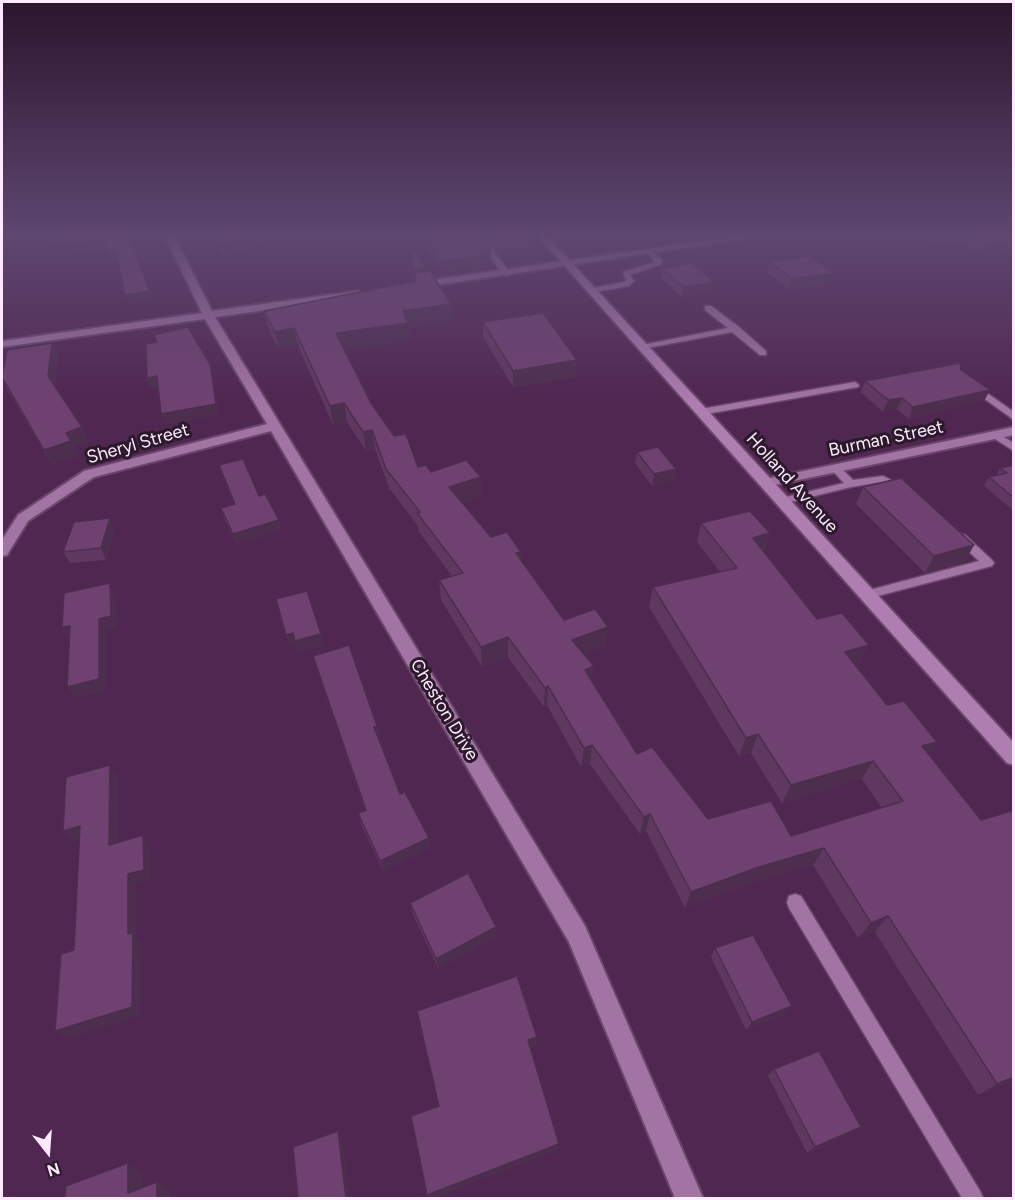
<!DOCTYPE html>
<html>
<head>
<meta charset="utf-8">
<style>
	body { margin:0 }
	#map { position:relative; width:1015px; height:1200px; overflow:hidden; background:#502751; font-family:Figtree,sans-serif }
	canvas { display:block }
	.frame { position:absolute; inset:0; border:3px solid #fee9fe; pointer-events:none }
	.north { position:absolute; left:18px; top:1122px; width:60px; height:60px; -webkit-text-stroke:4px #2b192c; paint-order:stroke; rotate:163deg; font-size:16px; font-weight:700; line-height:24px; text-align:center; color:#fee9fe }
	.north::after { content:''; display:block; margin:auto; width:21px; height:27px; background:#fee9fe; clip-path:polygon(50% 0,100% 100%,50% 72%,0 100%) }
</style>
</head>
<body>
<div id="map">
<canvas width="1015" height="1200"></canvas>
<div class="frame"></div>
<div class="north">N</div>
</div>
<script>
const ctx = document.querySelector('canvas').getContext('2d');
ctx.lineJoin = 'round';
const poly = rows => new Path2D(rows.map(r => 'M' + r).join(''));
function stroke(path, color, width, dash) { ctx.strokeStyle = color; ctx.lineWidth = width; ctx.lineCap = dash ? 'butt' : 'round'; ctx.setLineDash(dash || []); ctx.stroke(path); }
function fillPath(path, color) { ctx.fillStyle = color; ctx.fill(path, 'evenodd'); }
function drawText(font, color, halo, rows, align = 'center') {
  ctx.font = font + ' Figtree,sans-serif'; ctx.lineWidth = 6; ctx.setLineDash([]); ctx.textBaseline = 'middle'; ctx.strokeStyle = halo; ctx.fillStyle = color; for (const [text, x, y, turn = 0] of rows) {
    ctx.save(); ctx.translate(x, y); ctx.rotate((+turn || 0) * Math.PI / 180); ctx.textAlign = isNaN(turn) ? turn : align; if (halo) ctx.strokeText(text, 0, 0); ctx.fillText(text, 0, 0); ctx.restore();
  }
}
const service = poly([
	[476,236,483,236,510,273,509,275,503,275,476,236],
	[647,251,651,251,662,260,662,264,630,275,634,281,629,286,589,293,589,289,624,282,626,280,623,272,655,262,647,253,647,251],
	[705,306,711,306,739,327,766,351,766,355,760,355,732,332,642,349,638,347,642,345,728,328,705,310,705,306],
	[855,382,859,385,858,387,701,415,696,412,701,409,855,382],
	[974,384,1014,412,1014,420,971,389,971,385,974,384],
	[995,432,1014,443,1014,451,992,437,992,433,995,432],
	[835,465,839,466,853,480,883,476,907,488,902,491,882,482,851,487,782,504,777,501,778,499,844,483,830,468,835,465],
	[961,534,965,535,992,560,994,563,992,566,866,599,862,598,860,595,862,592,979,561,957,541,955,538,961,534],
	[795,894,801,896,980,1191,983,1198,962,1198,789,908,787,902,789,896,795,894]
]);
const minor = poly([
	[165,236,174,236,212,311,358,291,363,294,358,297,215,317,585,926,703,1198,675,1198,569,942,271,431,94,477,28,521,7,555,2,556,2,540,18,515,84,471,267,424,205,319,2,347,2,341,202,313,165,236],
	[738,236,764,236,417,288,412,285,417,282,738,236],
	[1014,427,1014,435,765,487,758,483,765,479,1014,427]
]);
const secondary = poly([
	[538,236,547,236,1014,743,1014,765,1007,763,538,236]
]);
stroke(service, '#69466a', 3);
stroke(minor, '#69466a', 4);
stroke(secondary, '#69466a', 4);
fillPath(service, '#a274a4');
fillPath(minor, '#a274a4');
fillPath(secondary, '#ad7eaf');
fillPath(poly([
	[211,236,282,236,224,257],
	[421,236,481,236,491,250,491,261,484,262,484,267,442,272],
	[489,236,523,236,530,256,503,260,489,240],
	[919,236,1014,236,985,256,966,244,937,247],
	[411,245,425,268,425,271,452,321,409,328,410,340,345,350,371,403,418,467,431,472,481,496,462,503,491,537,521,561,564,620,608,627,605,646,583,654,592,681,637,754,708,819,791,836,882,808,862,779,782,803,751,753,739,756,649,607,653,587,720,572,697,542,701,523,770,533,764,552,817,619,869,645,859,664,856,665,887,705,929,755,1014,1080,978,1095,875,932,858,938,813,865,750,884,685,908,646,831,640,834,590,764,581,767,547,705,544,707,508,657,482,667,441,600,439,580,452,576,419,532,418,526,389,488,375,449,366,451,347,422,333,425,298,346,279,350,268,328,264,311,415,282,415,280,414,280],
	[770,262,831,283,789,290,767,272],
	[662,268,712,292,681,297,661,278],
	[483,322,576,377,513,387,483,337],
	[52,343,58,357,55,386,82,427,88,442,74,447,78,456,52,465,9,392,2,377],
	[961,370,984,401,909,419,897,409,883,412,861,392,865,381],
	[637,452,676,469,674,481,652,486,635,463],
	[219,465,259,496,279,520,281,530,237,544,224,518,221,508,234,504],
	[1014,465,1014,511,984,486,989,477,996,476,1000,468],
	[863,487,974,545,964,563,925,573,856,504],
	[115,530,106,560,70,563,63,552],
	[313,656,377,726,379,737,378,738,400,794,430,848,383,871,361,824,358,813,365,810],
	[410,903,496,927,496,937,438,968,412,912],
	[715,948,785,1014,746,1030,711,957],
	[774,1069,852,1133,807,1153,768,1076]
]), '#5f3860');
fillPath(poly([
	[42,236,67,236,69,241,45,245],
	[248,236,282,236,224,257,221,246],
	[950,236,969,236,966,244,937,247,941,237],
	[104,240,107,249,70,255,66,245],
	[1014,243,1014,252,985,256,989,246],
	[531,246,530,256,503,260,503,250],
	[491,250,491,261,484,262,484,267,442,272,441,261,481,251],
	[116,251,120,261,111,262,108,252],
	[425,268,426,278,415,273,415,280,414,280,414,270],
	[834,273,831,283,789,290,792,279],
	[714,282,712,292,681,297,683,287],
	[149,291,152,301,129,305,125,295],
	[451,304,452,321,409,328,410,340,339,351,336,333,403,311],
	[294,328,298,346,279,350,275,332],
	[52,343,58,357,55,390,48,376],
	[577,360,576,377,513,387,513,371],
	[210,364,213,375,219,415,165,425,161,414],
	[157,376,161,387,151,389,147,378],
	[990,390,984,401,909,419,913,407],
	[902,398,897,409,883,412,888,400],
	[344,403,347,422,333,425,330,406],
	[82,427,88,442,74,447,78,456,52,465,44,450,66,433],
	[372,430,375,449,366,451,363,432],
	[676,469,674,481,652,486,654,474],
	[481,477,481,496,450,507,449,487],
	[110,518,115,530,106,560,101,548],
	[279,520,281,530,237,544,233,534],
	[770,533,763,553,753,538],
	[974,545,964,563,925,573,934,556],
	[521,552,521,571,516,553],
	[110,583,116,595,117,628,106,631,106,691,75,698,67,687,99,619],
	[70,626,69,639,62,627],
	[608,627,605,646,570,659,572,640],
	[293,633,321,634,324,645,298,653,296,645,290,646,286,635],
	[508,637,508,657,482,667,481,647],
	[869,645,859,664,836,671,845,652],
	[594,666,591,686,585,670],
	[548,686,547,705,544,707,545,688],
	[377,726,379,737,376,738,374,727],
	[758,734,751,753,739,756,746,738],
	[937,742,925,760,922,746],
	[592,745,590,764,581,767,584,748],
	[873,761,862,779,782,803,791,785],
	[110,765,118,776,117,855,109,845],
	[650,814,646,831,640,834,644,817],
	[80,826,88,837,72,841,63,831],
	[143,835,150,846,151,880,136,884,136,936,141,942,140,1016,66,1039,55,1031,128,934,128,874],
	[429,838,430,848,383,871,380,861],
	[824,848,813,865,750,884,685,908,691,892,759,867],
	[888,916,875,932,858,938,871,923],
	[496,927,496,937,438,968,436,959],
	[792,1006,785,1014,746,1030,752,1022],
	[537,1037,536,1047,527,1050,528,1040],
	[1014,1077,1014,1080,978,1095,997,1084],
	[861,1127,852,1133,807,1153,815,1147],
	[338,1131,342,1137,350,1198,346,1198],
	[559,1144,558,1151,434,1198,428,1198,427,1195],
	[128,1163,142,1171,143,1198,128,1193],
	[157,1182,170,1189,170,1198,157,1198]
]), '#4d2e4e');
const building = poly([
	[66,236,130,236,149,291,125,295,116,251,108,252,104,240,66,245,66,236],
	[215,236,248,236,221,246,215,236],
	[426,236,481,236,491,250,481,251,484,255,441,261,426,236],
	[493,236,523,236,531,246,503,250,493,236],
	[973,236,1014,236,1014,243,989,246,973,236],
	[411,245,425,268,414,270,411,245],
	[810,256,834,273,792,279,770,262,810,256],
	[692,263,714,282,683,287,662,268,692,263],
	[430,271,451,304,403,311,408,323,336,333,371,403,394,436,406,434,418,467,426,465,431,472,466,460,481,477,449,487,491,537,507,532,521,552,516,553,564,620,595,609,608,627,572,640,594,666,585,670,637,754,652,747,708,819,771,801,791,836,903,801,873,761,791,785,758,734,746,738,653,587,737,568,701,523,750,511,770,533,753,538,817,619,842,613,869,645,845,652,887,705,904,701,937,742,922,746,981,820,1011,811,1014,813,1014,1077,997,1084,888,916,871,923,824,848,759,867,691,892,650,814,644,817,592,745,584,748,548,686,545,688,508,637,481,647,439,580,463,573,417,513,420,512,386,469,372,430,363,432,344,403,330,406,294,328,275,332,264,311,416,281,415,273,430,271],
	[543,313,577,360,513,371,483,322,543,313],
	[188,327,210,364,216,404,161,414,157,376,147,378,146,344,157,342,154,335,188,327],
	[52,343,48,376,82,427,66,433,71,441,44,450,2,377,7,350,52,343],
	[960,363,961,370,990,390,913,407,902,398,888,400,865,381,960,363],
	[658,447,676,469,654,474,637,452,658,447],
	[243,459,259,496,265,494,279,520,233,534,221,508,235,504,219,465,243,459],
	[1014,465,1014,498,989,477,1007,473,1000,468,1014,465],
	[901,478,974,545,934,556,863,487,901,478],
	[110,518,101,548,63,552,74,522,110,518],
	[110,583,111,616,99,619,99,679,67,687,70,626,62,627,64,593,110,583],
	[307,591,321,634,295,641,293,633,286,635,276,599,307,591],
	[349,645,377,726,374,727,400,794,405,792,429,838,380,861,358,813,366,810,313,656,349,645],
	[110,765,109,845,143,835,144,870,128,874,128,934,133,933,132,1007,55,1031,61,954,74,950,80,826,63,831,66,777,110,765],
	[468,873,496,927,436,959,410,903,468,873],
	[753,935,792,1006,752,1022,715,948,753,935],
	[517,976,537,1037,528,1040,559,1144,427,1195,411,1116,439,1106,417,1011,517,976],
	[819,1051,861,1127,815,1147,774,1069,819,1051],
	[338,1131,346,1198,298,1198,293,1147,338,1131],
	[128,1163,128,1193,157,1182,157,1198,65,1198,66,1186,128,1163]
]);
fillPath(building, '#6e4170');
stroke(building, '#4d2e4e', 1.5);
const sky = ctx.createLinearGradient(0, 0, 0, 404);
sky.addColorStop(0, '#2c152d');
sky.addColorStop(0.58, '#5e4770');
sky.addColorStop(1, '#5e477000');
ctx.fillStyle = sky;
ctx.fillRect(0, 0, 1015, 404);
drawText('18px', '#fee9fe', '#2b192c', [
	["Burman Street",886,439,-12],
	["Sheryl Street",138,444,-16],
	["Holland Avenue",792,483,48],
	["Cheston Drive",444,710,59]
]);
</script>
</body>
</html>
